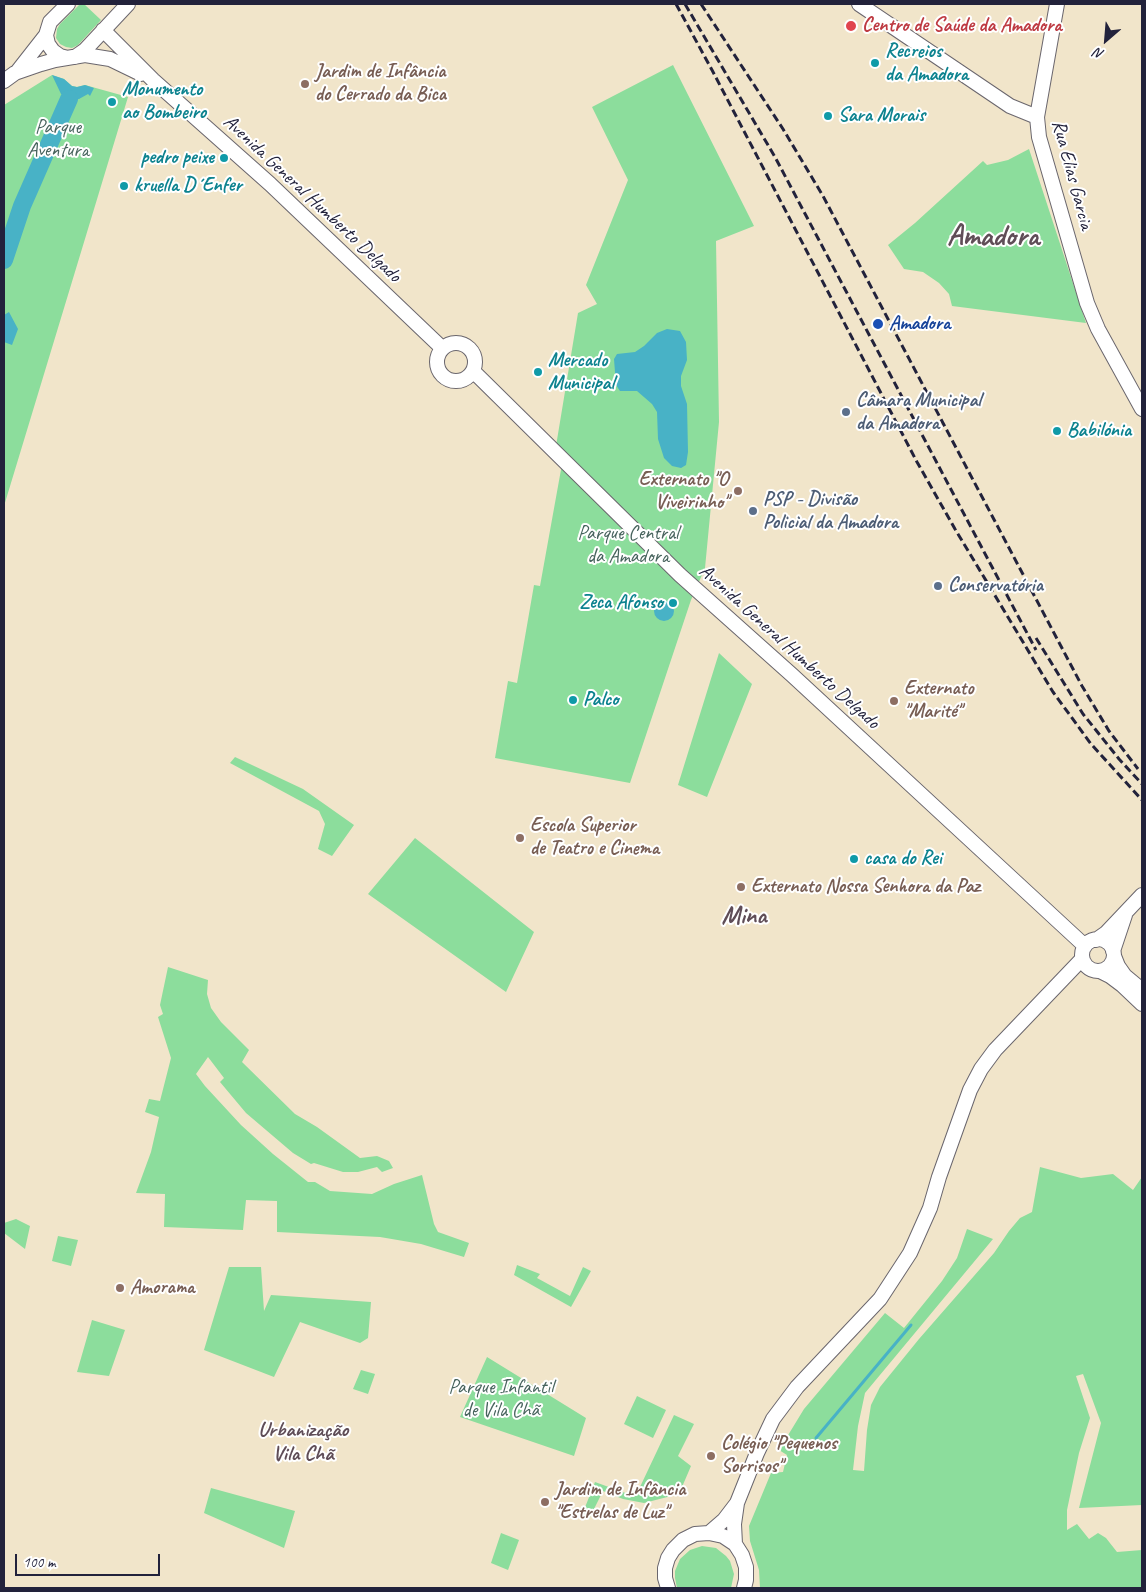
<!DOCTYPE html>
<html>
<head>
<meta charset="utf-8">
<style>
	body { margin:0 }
	#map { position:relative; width:1146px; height:1592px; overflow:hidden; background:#f1e5ca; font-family:Caveat,sans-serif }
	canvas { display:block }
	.frame { position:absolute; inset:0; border:5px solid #22223b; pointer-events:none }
	.north { position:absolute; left:1081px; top:15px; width:50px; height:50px; -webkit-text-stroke:4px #fff; paint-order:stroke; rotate:207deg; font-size:14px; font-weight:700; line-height:20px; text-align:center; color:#22223b }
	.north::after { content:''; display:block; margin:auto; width:18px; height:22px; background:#22223b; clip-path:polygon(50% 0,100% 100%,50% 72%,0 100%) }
	.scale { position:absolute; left:15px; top:1554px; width:145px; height:22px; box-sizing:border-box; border:2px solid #22223b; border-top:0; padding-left:6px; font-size:15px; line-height:18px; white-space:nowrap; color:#22223b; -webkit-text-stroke:4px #fff; paint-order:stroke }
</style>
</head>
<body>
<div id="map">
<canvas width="1146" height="1592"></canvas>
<div class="frame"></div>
<div class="north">N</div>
<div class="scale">100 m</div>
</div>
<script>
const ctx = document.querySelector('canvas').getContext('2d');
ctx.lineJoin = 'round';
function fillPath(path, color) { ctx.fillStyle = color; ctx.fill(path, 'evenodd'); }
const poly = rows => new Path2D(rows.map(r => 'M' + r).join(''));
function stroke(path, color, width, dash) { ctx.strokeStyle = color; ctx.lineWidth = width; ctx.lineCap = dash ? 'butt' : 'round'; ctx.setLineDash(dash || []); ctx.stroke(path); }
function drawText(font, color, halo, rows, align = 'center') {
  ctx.font = font + ' Caveat,sans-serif'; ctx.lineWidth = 4; ctx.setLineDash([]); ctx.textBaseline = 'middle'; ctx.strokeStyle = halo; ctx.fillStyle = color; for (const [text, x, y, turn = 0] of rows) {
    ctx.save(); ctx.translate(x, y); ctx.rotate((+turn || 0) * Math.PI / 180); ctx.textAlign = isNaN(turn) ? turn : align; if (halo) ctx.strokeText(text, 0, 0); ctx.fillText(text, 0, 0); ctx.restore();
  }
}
fillPath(poly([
	[80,4,84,4,101,20,78,45,72,48,66,47,60,44,56,38,57,29,60,24],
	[673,65,754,226,716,241,719,422,705,568,691,600,630,783,495,758,508,681,517,683,534,585,540,586,564,453,556,446,578,313,597,304,586,285,628,180,592,107],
	[52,75,64,79,72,86,77,87,85,85,128,97,4,506,4,105],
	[1029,149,1086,323,952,306,949,294,939,283,923,272,904,269,888,245,915,223,983,161,987,165,1008,160],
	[719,653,752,684,707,797,678,785],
	[235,757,303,789,354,825,332,856,318,849,325,824,319,811,230,763],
	[415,838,534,932,506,992,368,894],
	[168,967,208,980,207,994,211,1008,221,1022,249,1050,242,1062,295,1114,317,1127,360,1158,377,1156,389,1161,393,1168,382,1172,377,1167,358,1172,343,1172,314,1163,311,1164,293,1153,246,1113,220,1082,224,1078,208,1057,196,1074,205,1086,241,1125,273,1154,308,1182,315,1182,330,1191,372,1194,394,1184,422,1175,434,1224,438,1232,469,1243,464,1257,421,1244,380,1237,277,1232,277,1201,246,1200,243,1230,164,1227,165,1194,136,1193,151,1152,159,1117,145,1112,149,1099,160,1101,171,1058,158,1017,163,1014,160,1005],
	[1040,1167,1081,1178,1113,1174,1133,1190,1142,1177,1142,1505,1079,1508,1101,1423,1083,1374,1076,1376,1090,1418,1079,1453,1067,1510,1067,1530,1077,1524,1089,1539,1098,1533,1106,1538,1117,1552,1142,1550,1142,1588,760,1588,759,1570,750,1541,749,1526,771,1473,783,1472,787,1455,779,1450,804,1409,885,1313,904,1328,942,1281,957,1258,967,1229,993,1239,865,1393,858,1426,853,1470,864,1471,867,1430,871,1405,880,1387,919,1339,994,1253,1009,1231,1020,1218,1032,1212],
	[16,1219,30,1226,25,1249,4,1233,4,1223],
	[58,1236,78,1240,71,1266,52,1261],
	[517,1265,540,1274,537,1278,570,1296,583,1267,591,1271,571,1307,514,1275],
	[229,1267,261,1267,264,1311,271,1295,371,1302,368,1338,360,1343,300,1322,274,1377,204,1350],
	[92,1320,125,1330,109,1376,77,1372],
	[487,1357,586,1418,574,1456,460,1417],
	[361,1370,375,1374,368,1394,353,1389],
	[637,1396,666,1410,653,1438,624,1424],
	[674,1415,694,1424,678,1456,691,1466,679,1494,644,1503,623,1499,603,1491,589,1519,582,1515,595,1482,628,1494,640,1487],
	[211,1488,295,1511,284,1548,204,1513],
	[501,1533,519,1540,508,1570,491,1563],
	[702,1546,716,1548,726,1556,730,1561,734,1574,731,1588,677,1588,675,1578,675,1571,680,1559,690,1550]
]), '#8cdd9c');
fillPath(poly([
	[52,75,64,79,72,86,77,87,85,85,94,88,90,96,88,94,79,99,71,100,65,97,61,94],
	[9,312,18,329,12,345,4,342,4,315],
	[667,329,680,331,686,342,687,360,681,376,681,386,687,404,688,452,686,465,681,468,672,466,664,458,658,439,657,412,652,404,637,391,620,391,616,385,614,359,617,354,635,352,644,346,657,333],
	'654 611a10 10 0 1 1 20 0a10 10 0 1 1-20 0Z'
]), '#48b2c6');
stroke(poly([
	[816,1438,911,1325]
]), '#48b2c6', 3);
stroke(poly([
	[4,260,22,206,69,99]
]), '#48b2c6', 18);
const minor = poly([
	[859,4,1010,106,1037,117],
	[1057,4,1037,117,1039,137,1087,303,1098,329,1142,409],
	[103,30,153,80,270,184,442,348],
	[75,57,85,50,128,4],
	[68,58,60,56,53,51,48,44,46,35,50,22,68,4],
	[17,72,46,35],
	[4,81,15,73,41,64,55,60,85,55,110,59,141,74],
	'437 362a19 19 0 1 1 38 0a19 19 0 1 1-38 0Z',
	[473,371,680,575,792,675,1085,946],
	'1082 955a16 16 0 1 1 32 0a16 16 0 1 1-32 0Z',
	[1096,940,1106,933,1142,895],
	[1113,951,1125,915],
	[1114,956,1118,966,1125,976,1142,990],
	[1100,971,1110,976,1122,985,1142,1004],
	[709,1533,724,1520,737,1503],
	[735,1544,734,1524,737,1503,757,1453,773,1419,797,1387,880,1299,910,1253,930,1208,939,1177,970,1090,981,1069,995,1050,1082,959],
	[668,1588,665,1578,665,1568,668,1558,673,1550,683,1540,695,1534,709,1533,723,1536,735,1544,742,1555,746,1567,746,1580,744,1588]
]);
stroke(minor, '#6a666d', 16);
stroke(minor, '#fff', 14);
stroke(poly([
	[676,4,712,70,917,462,955,529,1053,692,1091,744,1142,800],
	[685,4,775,157,1036,650],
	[701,4,783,129,823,196,1082,686,1109,731,1138,769],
	[1036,638,1083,714,1119,759,1142,784]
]), '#22223b', 3, [8, 4]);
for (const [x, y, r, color] of [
	[851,26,6,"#e0444e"],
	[875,63,5,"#0f9aa8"],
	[305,84,5,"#8d6e63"],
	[112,102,5,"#0f9aa8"],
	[828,116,5,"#0f9aa8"],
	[224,158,5,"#0f9aa8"],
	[124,186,5,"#0f9aa8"],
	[878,324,6,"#1a4fb4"],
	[538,372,5,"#0f9aa8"],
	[846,412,5,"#5c6f8a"],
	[1057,431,5,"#0f9aa8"],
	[738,491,5,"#8d6e63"],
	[753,511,5,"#5c6f8a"],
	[938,586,5,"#5c6f8a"],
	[673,603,5,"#0f9aa8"],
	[573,700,5,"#0f9aa8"],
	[894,701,5,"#8d6e63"],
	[520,838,5,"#8d6e63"],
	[854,859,5,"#0f9aa8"],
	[741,887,5,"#8d6e63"],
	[120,1288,5,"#8d6e63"],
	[711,1456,5,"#8d6e63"],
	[545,1502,5,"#8d6e63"]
]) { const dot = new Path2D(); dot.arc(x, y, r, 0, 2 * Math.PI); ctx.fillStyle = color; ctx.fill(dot); stroke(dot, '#fff', 2); }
drawText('bold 20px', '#be3a42', '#fff', [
	["Centro de Saúde da Amadora",862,26]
], 'left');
drawText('bold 20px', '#0d838f', '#fff', [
	["Recreios",885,52],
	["da Amadora",885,75],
	["Monumento",122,90],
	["ao Bombeiro",122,113],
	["Sara Morais",838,116],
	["pedro peixe",214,158,"right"],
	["kruella D´Enfer",134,186],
	["Mercado",548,361],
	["Municipal",548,384],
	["Babilónia",1067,431],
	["Zeca Afonso",663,603,"right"],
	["Palco",583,700],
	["casa do Rei",864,859]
], 'left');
drawText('bold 20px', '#785e54', '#fff', [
	["Jardim de Infância",315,72],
	["do Cerrado da Bica",315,95],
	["Externato \"O",728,480,"right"],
	["Viveirinho\"",728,503,"right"],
	["Externato",904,689],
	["\"Marité\"",904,712],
	["Escola Superior",530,826],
	["de Teatro e Cinema",530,849],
	["Externato Nossa Senhora da Paz",751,887],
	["Amorama",130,1288],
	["Colégio \"Pequenos",721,1444],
	["Sorrisos\"",721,1467],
	["Jardim de Infância",555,1490],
	["\"Estrelas de Luz\"",555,1513]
], 'left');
drawText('20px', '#47635d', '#fff', [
	["Parque",58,128],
	["Aventura",58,151],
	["Parque Central",628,534],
	["da Amadora",628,557],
	["Parque Infantil",501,1388],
	["de Vila Chã",501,1411]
]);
drawText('20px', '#22223b', '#fff', [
	["Rua Elias Garcia",1072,175,75],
	["Avenida General Humberto Delgado",312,199,43],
	["Avenida General Humberto Delgado",789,647,42]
]);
drawText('bold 20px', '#164399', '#fff', [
	["Amadora",889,324]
], 'left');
drawText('bold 20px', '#4e5e75', '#fff', [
	["Câmara Municipal",856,401],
	["da Amadora",856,424],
	["PSP - Divisão",763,500],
	["Policial da Amadora",763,523],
	["Conservatória",948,586]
], 'left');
drawText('bold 21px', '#5f4d57', '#fff', [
	["Urbanização",303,1430],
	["Vila Chã",303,1454]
]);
drawText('bold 25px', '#5f4d57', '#fff', [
	["Mina",744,916]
]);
drawText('bold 30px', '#5f4d57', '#fff', [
	["Amadora",993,237]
]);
</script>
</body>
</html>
